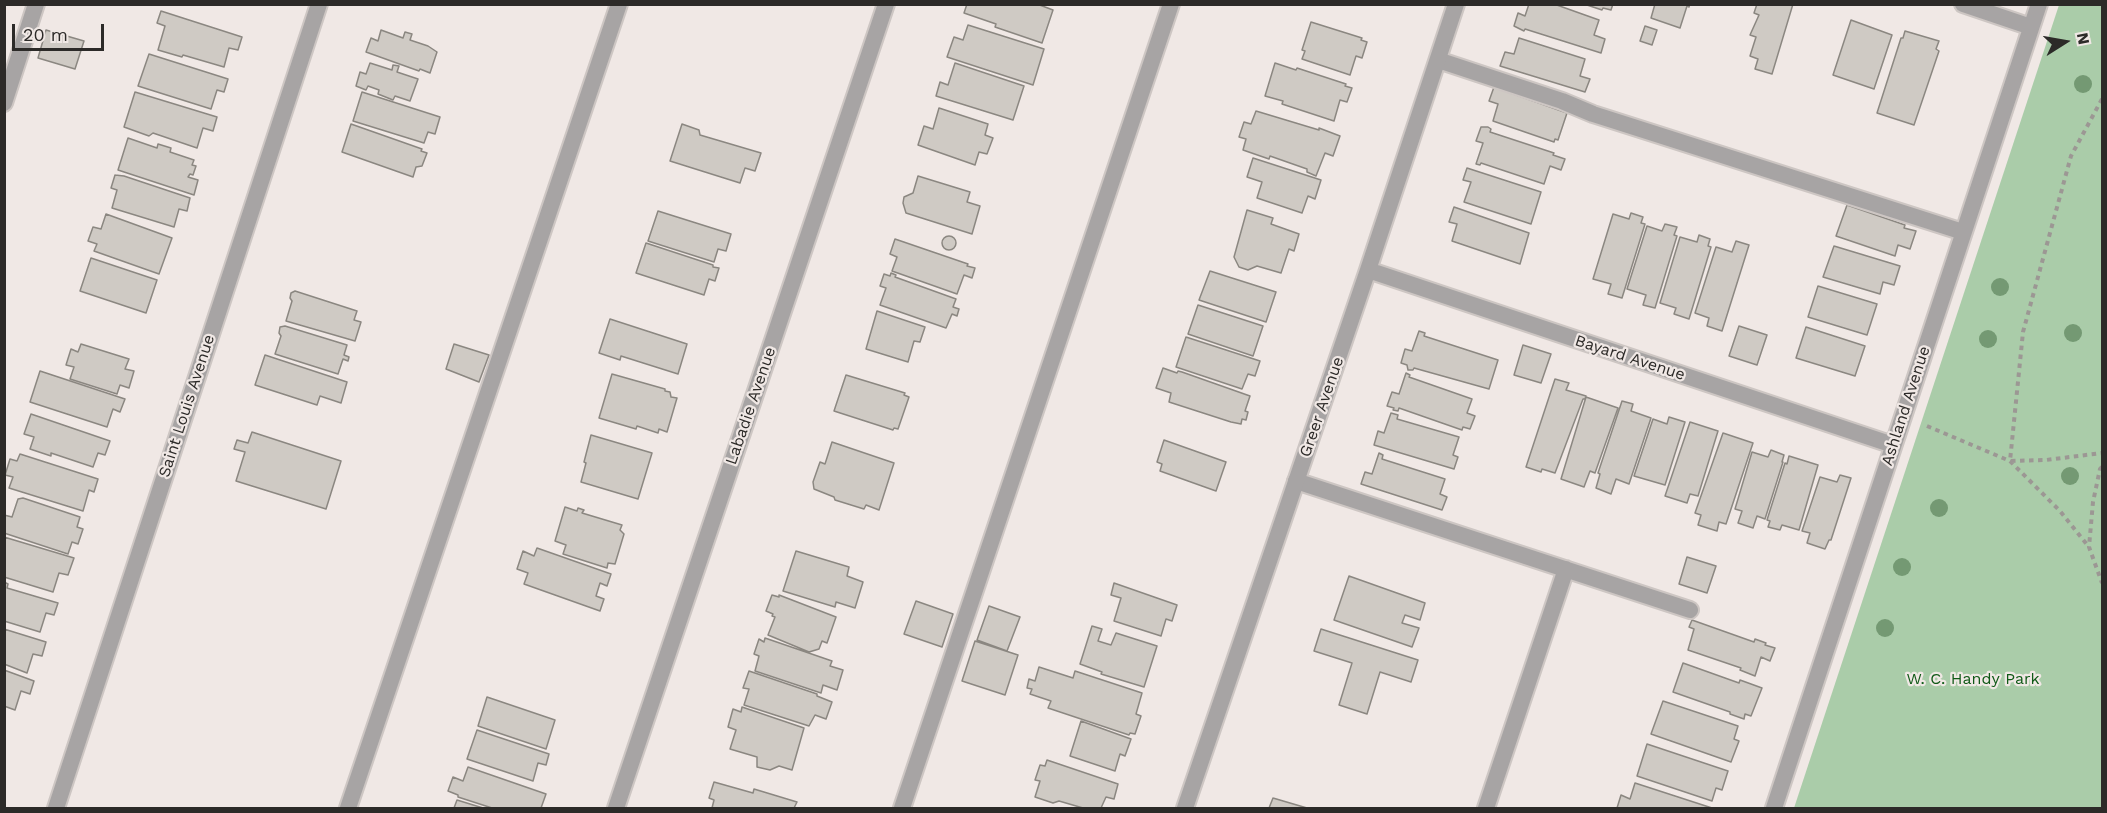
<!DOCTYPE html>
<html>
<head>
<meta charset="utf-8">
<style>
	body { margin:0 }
	#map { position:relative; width:2107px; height:813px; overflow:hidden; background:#f0e8e5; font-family:"Work Sans",sans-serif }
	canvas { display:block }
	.frame { position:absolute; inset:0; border:6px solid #2c2a28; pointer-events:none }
	.north { position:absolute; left:2035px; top:12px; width:60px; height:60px; -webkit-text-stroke:4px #f0e8e5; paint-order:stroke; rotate:79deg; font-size:16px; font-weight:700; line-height:24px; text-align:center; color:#2c2a28 }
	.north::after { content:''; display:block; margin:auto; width:21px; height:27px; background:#2c2a28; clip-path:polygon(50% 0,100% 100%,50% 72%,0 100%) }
	.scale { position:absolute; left:12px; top:24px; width:92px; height:27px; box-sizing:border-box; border:3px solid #2c2a28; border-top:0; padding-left:8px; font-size:18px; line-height:21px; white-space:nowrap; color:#2c2a28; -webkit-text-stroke:4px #f0e8e5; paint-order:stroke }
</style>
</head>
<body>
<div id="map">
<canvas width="2107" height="813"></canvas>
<div class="frame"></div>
<div class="north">N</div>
<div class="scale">20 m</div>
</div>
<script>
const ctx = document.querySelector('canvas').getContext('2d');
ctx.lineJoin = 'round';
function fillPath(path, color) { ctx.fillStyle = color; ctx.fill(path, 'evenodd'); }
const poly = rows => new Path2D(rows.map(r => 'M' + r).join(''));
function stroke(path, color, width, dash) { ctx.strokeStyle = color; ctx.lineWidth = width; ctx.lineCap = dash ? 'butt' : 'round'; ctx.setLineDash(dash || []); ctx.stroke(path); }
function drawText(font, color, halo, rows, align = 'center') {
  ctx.font = font + ' "Work Sans",sans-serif'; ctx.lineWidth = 4.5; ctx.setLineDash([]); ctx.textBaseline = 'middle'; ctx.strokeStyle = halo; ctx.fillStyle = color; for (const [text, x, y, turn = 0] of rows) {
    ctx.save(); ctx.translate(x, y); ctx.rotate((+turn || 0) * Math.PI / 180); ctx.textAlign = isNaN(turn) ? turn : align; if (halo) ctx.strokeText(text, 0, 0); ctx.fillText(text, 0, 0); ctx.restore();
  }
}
fillPath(poly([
	[2059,5,2102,5,2102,808,1794,808]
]), '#aacca9');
const building = poly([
	[967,4,1037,4,1053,10,1042,43,995,27,996,24,964,13,967,4],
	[1529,4,1554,4,1599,20,1594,35,1605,39,1601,53,1525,29,1524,31,1514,26,1518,13,1525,16,1529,4],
	[1584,4,1613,4,1611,10,1603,8,1602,10,1584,4],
	[1655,4,1690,4,1689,7,1687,6,1680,28,1651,18,1655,4],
	[1757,4,1793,4,1772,74,1755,69,1758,59,1750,56,1756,37,1750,35,1759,15,1754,13,1757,4],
	[161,11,242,37,238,50,229,48,224,67,183,55,182,57,158,50,165,26,157,23,161,11],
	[1851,20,1892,35,1874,89,1833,75,1851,20],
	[1311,22,1362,38,1361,40,1367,42,1362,58,1356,56,1350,75,1302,59,1305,51,1302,50,1311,22],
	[968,25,1044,49,1033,85,947,57,954,37,963,40,968,25],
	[1645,26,1657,30,1652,45,1640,41,1645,26],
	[46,30,84,41,75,69,38,58,46,30],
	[381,30,403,38,405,32,412,34,410,40,428,46,437,52,430,73,420,69,419,71,366,52,371,38,378,41,381,30],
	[1905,31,1939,41,1936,49,1939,51,1914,125,1877,113,1901,38,1903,38,1905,31],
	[1519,38,1585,59,1580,76,1590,79,1585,92,1500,66,1505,52,1514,54,1519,38],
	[149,54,228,79,224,92,217,90,211,109,138,86,149,54],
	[370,63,392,70,393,65,399,66,397,72,418,79,410,101,395,96,393,100,378,94,379,90,368,86,366,90,356,86,360,72,366,74,370,63],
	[955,63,1024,86,1013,120,936,96,940,82,948,85,955,63],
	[1275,63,1296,70,1297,68,1346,84,1345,86,1352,88,1347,102,1340,100,1334,121,1282,104,1283,101,1265,96,1275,63],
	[1494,87,1567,113,1558,140,1555,139,1554,142,1493,121,1498,104,1489,101,1494,87],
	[135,92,217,117,213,131,203,128,197,148,153,133,149,136,124,127,135,92],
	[362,92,440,117,435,134,428,132,424,143,353,121,362,92],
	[939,108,988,124,985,135,993,138,987,154,979,152,975,165,918,145,924,126,933,129,939,108],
	[1256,111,1319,130,1319,128,1340,136,1333,156,1325,153,1316,176,1307,172,1307,169,1270,156,1269,159,1243,150,1246,139,1239,137,1244,122,1251,124,1256,111],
	[351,124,422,149,421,151,427,153,422,166,416,167,413,177,342,152,351,124],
	[682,124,699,130,700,135,761,153,755,171,745,168,740,183,670,161,682,124],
	[1481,127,1488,127,1491,129,1490,132,1554,153,1553,155,1565,159,1561,170,1550,166,1544,184,1481,163,1480,165,1476,164,1483,143,1476,141,1481,127],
	[128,138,157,148,158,144,171,148,170,152,194,160,192,165,196,166,193,175,190,174,188,177,198,180,194,195,118,170,128,138],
	[1253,158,1321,180,1315,199,1308,196,1302,213,1257,198,1262,182,1247,177,1253,158],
	[1467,168,1541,192,1531,224,1464,202,1471,182,1463,180,1467,168],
	[115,175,124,176,190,198,187,211,179,209,174,227,112,208,117,190,111,188,115,175],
	[918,176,970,192,967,202,980,206,972,234,906,213,903,203,904,197,913,193,918,176],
	[1847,205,1905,225,1904,228,1916,231,1910,249,1898,245,1895,256,1836,236,1847,205],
	[1454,207,1529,233,1520,264,1452,241,1457,224,1449,222,1454,207],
	[1247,210,1273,218,1271,224,1299,234,1294,251,1289,249,1281,273,1257,266,1248,270,1239,267,1234,257,1247,210],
	[658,211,731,234,726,251,718,249,714,262,648,241,658,211],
	[1631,213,1643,217,1641,223,1645,224,1622,298,1608,294,1611,284,1593,279,1613,214,1629,219,1631,213],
	[106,214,172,238,159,274,94,251,97,244,88,241,93,227,101,229,106,214],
	[1665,224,1677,227,1674,235,1677,236,1655,308,1643,305,1646,295,1627,289,1647,226,1662,231,1665,224],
	[1699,235,1710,239,1708,246,1711,247,1689,319,1674,314,1676,308,1660,303,1680,237,1697,242,1699,235],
	'942 243a7 7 0 1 1 14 0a7 7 0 1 1-14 0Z',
	[895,239,968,264,967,266,975,268,972,278,964,275,957,294,892,271,897,257,890,254,895,239],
	[1736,241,1749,245,1722,331,1707,326,1709,318,1695,313,1716,247,1732,252,1736,241],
	[646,243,713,265,713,267,719,268,715,281,709,279,704,295,636,273,646,243],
	[1834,246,1900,266,1894,285,1883,282,1880,294,1823,277,1834,246],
	[91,258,157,280,146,313,80,291,91,258],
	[1210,271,1276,292,1266,322,1199,300,1210,271],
	[891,273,896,275,895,277,956,299,953,307,959,309,957,316,952,314,946,328,880,305,886,288,880,286,884,274,890,276,891,273],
	[1818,286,1877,304,1867,335,1808,317,1818,286],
	[295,291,357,311,354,320,361,322,355,341,286,321,292,301,290,298,291,293,295,291],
	[1198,305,1263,326,1253,356,1188,334,1198,305],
	[877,311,925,327,920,342,914,341,908,362,866,349,877,311],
	[610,319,687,344,678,374,621,356,620,360,599,353,610,319],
	[285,326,347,345,344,355,349,357,348,361,343,359,338,374,275,354,281,336,279,333,280,327,285,326],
	[1739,326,1767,335,1757,365,1729,356,1739,326],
	[1806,327,1865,346,1855,376,1796,358,1806,327],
	[1419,331,1425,333,1424,336,1498,360,1489,389,1414,368,1413,370,1408,370,1407,365,1401,363,1405,349,1412,351,1419,331],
	[1186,337,1260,361,1255,376,1248,374,1242,389,1176,367,1186,337],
	[81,344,129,359,125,369,134,371,129,388,120,385,117,394,70,379,74,367,66,365,71,349,78,352,81,344],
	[454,344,489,355,479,382,446,369,454,344],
	[1523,345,1551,354,1541,383,1514,375,1523,345],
	[265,355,347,382,341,403,320,396,317,405,255,385,265,355],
	[1163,368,1177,373,1178,371,1182,372,1250,396,1245,411,1248,412,1246,420,1242,419,1241,424,1231,422,1169,402,1171,393,1156,388,1163,368],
	[40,371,125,399,120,412,113,409,107,427,30,402,40,371],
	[1406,373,1410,375,1409,377,1472,399,1467,413,1475,416,1470,429,1463,427,1462,430,1399,408,1398,411,1393,410,1394,408,1387,406,1392,392,1399,394,1406,373],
	[612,374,665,389,665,391,670,392,671,397,677,398,667,432,659,429,658,433,637,426,636,429,599,418,612,374],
	[846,375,905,393,904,395,909,397,898,429,894,428,893,430,834,411,846,375],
	[1555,379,1569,383,1566,390,1586,396,1585,399,1583,399,1555,473,1542,469,1541,472,1526,467,1555,379],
	[1586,397,1618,408,1595,473,1590,471,1584,487,1561,479,1586,397],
	[1622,401,1633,404,1631,411,1651,418,1629,484,1616,479,1611,494,1596,488,1600,474,1598,473,1622,401],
	[1391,413,1398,415,1397,419,1459,437,1453,455,1458,457,1454,469,1374,445,1378,431,1384,433,1391,413],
	[31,414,110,441,105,455,98,453,93,467,51,453,51,456,30,449,34,437,24,434,31,414],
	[1669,417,1685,422,1665,485,1634,476,1653,419,1667,424,1669,417],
	[1690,422,1718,431,1698,496,1690,494,1687,503,1665,496,1690,422],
	[252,432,341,461,326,509,236,481,245,452,234,449,237,440,248,443,252,432],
	[1723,433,1753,443,1726,524,1719,522,1717,531,1698,525,1701,515,1695,513,1723,433],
	[591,435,652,453,638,499,581,482,586,463,584,462,591,435],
	[1164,440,1226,462,1216,491,1160,471,1162,464,1157,462,1164,440],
	[832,442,894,463,879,510,866,505,864,509,835,500,834,497,814,489,813,482,820,462,825,464,832,442],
	[1771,450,1784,455,1782,462,1783,462,1765,519,1757,516,1753,528,1738,523,1742,511,1735,509,1752,452,1768,457,1771,450],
	[1379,453,1383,455,1382,459,1445,479,1440,494,1447,497,1442,510,1361,484,1365,472,1372,474,1379,453],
	[20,454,98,479,94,492,89,490,83,511,9,488,13,477,5,475,10,459,17,461,20,454],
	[1789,456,1818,465,1799,530,1782,525,1780,530,1768,527,1770,521,1767,520,1785,463,1787,464,1789,456],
	[1840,475,1851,478,1831,540,1829,540,1825,549,1807,543,1810,533,1802,531,1820,477,1837,482,1840,475],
	[23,498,80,517,77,527,83,529,78,544,72,542,68,554,4,533,4,515,12,517,18,499,23,498],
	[565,507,577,511,578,508,584,510,582,513,622,525,620,530,624,534,615,564,608,563,607,568,563,554,566,545,555,541,565,507],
	[4,537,74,558,68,575,59,573,53,592,4,577,4,537],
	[537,548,611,574,607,586,600,583,596,596,604,599,600,611,524,584,528,573,517,569,523,551,534,556,537,548],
	[796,551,849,567,847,576,863,582,855,608,836,602,835,607,783,591,796,551],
	[1687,557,1716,566,1707,593,1679,584,1687,557],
	[1349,576,1425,603,1420,620,1405,615,1402,623,1419,628,1412,647,1334,620,1349,576],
	[4,582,8,584,7,588,58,603,54,615,46,613,40,632,4,621,4,582],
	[1114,583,1177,605,1172,621,1166,619,1161,636,1114,621,1121,598,1111,595,1114,583],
	[772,595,779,597,779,595,836,617,827,643,822,641,819,649,809,652,768,635,775,617,772,616,773,614,766,611,772,595],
	[916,601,953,614,942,647,904,634,916,601],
	[989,606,1020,617,1007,651,977,640,989,606],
	[1692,620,1754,642,1755,639,1766,643,1765,645,1775,648,1770,661,1761,657,1755,676,1740,670,1741,668,1688,650,1694,629,1689,627,1692,620],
	[1092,626,1102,629,1098,641,1111,645,1116,633,1157,646,1144,687,1101,674,1102,672,1080,664,1092,626],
	[4,629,46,642,42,656,33,654,27,673,4,664,4,629],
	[1321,629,1418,660,1411,682,1380,672,1367,714,1339,705,1352,663,1314,651,1321,629],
	[765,638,832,661,830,666,843,670,837,690,823,685,821,693,755,671,759,656,754,654,759,639,764,642,765,638],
	[975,641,1018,655,1005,695,962,681,975,641],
	[1683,663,1739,683,1740,680,1762,688,1751,716,1745,714,1744,719,1730,714,1730,712,1673,692,1683,663],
	[1039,667,1073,678,1075,671,1142,693,1136,714,1141,716,1135,734,1130,733,1129,735,1048,708,1051,701,1030,694,1032,689,1027,688,1029,679,1035,681,1039,667],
	[4,670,34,681,30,694,21,691,15,710,4,706,4,670],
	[749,671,817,694,817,696,832,702,826,719,815,715,809,726,744,705,749,689,743,688,749,671],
	[487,697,555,720,546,749,478,726,487,697],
	[1663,701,1738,726,1734,739,1739,741,1731,762,1651,734,1663,701],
	[742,707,804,728,792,770,779,766,770,770,757,767,757,757,730,749,736,730,728,727,733,709,741,712,742,707],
	[1081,721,1131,739,1125,756,1120,754,1115,771,1070,756,1081,721],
	[477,730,549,754,546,765,538,763,533,781,467,759,477,730],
	[1647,744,1728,771,1722,790,1716,788,1712,801,1637,776,1647,744],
	[1047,760,1118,784,1114,799,1106,797,1101,808,1083,808,1059,801,1053,803,1035,797,1040,781,1035,780,1040,765,1045,766,1047,760],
	[468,767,546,794,541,808,492,808,458,797,458,795,448,791,453,777,463,781,468,767],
	[714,782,753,793,754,789,797,802,794,808,712,808,714,800,709,798,714,782],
	[1635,783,1712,808,1617,808,1621,795,1630,799,1635,783],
	[1273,798,1307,808,1269,808,1273,798],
	[457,800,483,808,454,808,457,800]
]);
fillPath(building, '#cfcac4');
stroke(building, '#8b8781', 1.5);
const service = poly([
	[1438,60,1562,101,1593,114,1963,232],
	[4,103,36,4],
	[1296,481,1690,610],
	[348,808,619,4],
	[902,808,1171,4],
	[1486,808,1566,569]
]);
const minor = poly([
	[1963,4,2031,27],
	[1368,270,1893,445],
	[616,808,886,4],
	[1185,808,1368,270,1456,4],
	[1774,808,2039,4]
]);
const tertiary = poly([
	[56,808,319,4]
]);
stroke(service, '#cdc6c3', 20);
stroke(minor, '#cdc6c3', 20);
stroke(tertiary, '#cdc6c3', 20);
stroke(poly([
	[2102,99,2071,156,2023,332,2010,461,2046,460,2102,453],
	[1927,426,2010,461,2060,511,2089,547],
	[2102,467,2100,469,2093,502,2089,547,2102,583]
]), '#9c9794', 4, [4.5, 4.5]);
stroke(service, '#a7a4a4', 16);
stroke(minor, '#a7a4a4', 16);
stroke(tertiary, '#a7a4a4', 16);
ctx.fillStyle = '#749973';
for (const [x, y] of [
	[2083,84],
	[2000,287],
	[2073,333],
	[1988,339],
	[2070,476],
	[1939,508],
	[1902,567],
	[1885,628]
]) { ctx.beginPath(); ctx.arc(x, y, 9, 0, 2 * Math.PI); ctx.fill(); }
drawText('16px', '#2c2a28', '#f0e8e5', [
	["Bayard Avenue",1630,358,18],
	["Saint Louis Avenue",187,406,-72],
	["Labadie Avenue",751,406,-71],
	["Ashland Avenue",1906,406,-72],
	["Greer Avenue",1322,407,-71]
]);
drawText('16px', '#0f5916', '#f0e8e5', [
	["W. C. Handy Park",1973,679]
]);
</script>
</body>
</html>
